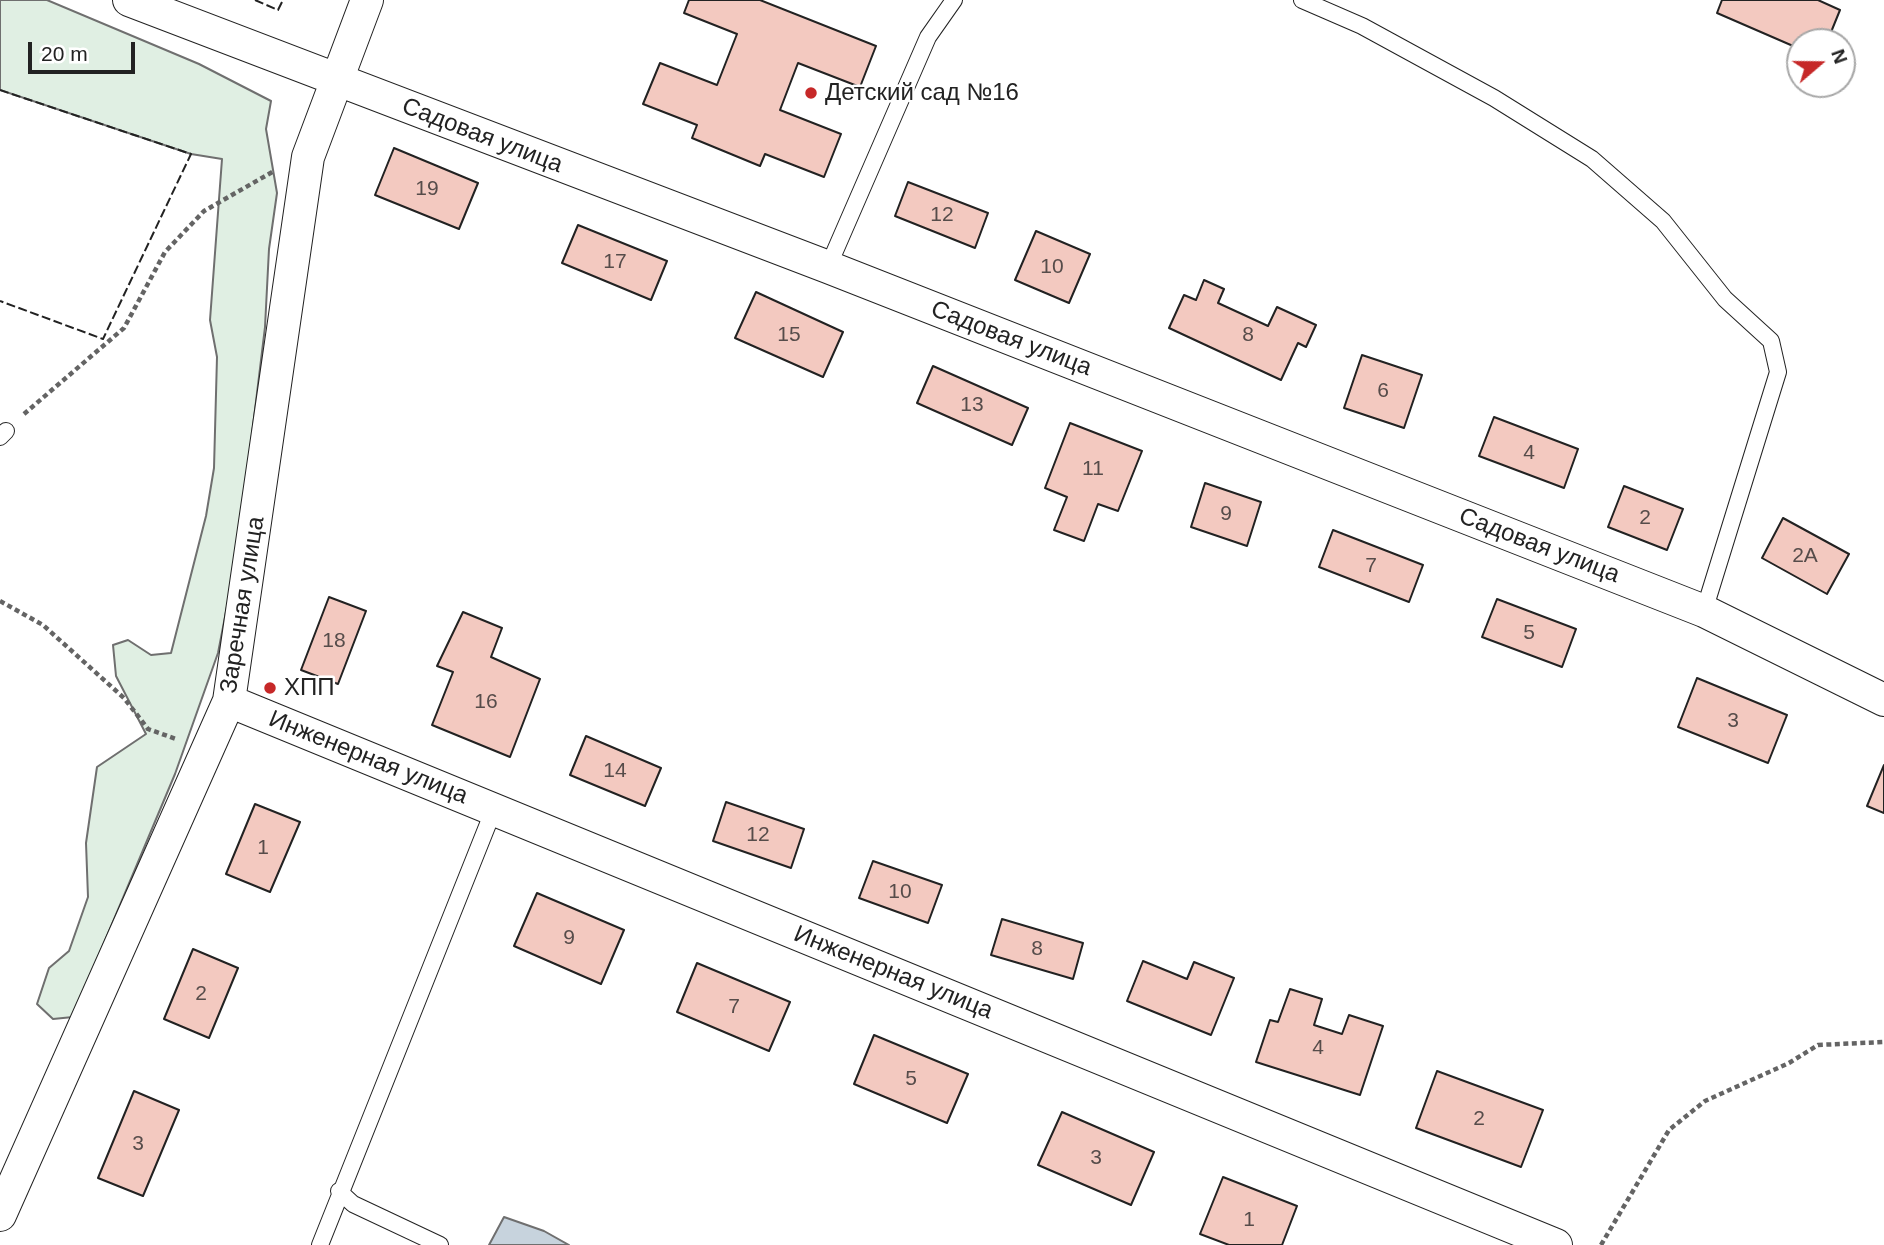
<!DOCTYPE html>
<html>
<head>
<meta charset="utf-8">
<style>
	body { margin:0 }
	#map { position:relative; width:1884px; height:1245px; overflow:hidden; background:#fff; font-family:Arial,sans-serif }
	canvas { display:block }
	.north { position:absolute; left:1786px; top:28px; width:70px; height:70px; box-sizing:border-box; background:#fff; border:2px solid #a7a7a7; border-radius:50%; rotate:70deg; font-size:19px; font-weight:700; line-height:28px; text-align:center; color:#222 }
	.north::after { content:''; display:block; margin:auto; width:24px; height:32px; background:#c62828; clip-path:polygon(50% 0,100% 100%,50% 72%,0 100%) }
	.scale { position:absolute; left:28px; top:42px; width:107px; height:32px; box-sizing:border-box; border:4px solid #222; border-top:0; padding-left:9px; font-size:21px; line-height:24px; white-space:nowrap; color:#222; -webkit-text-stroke:5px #fff; paint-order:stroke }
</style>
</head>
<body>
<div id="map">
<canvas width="1884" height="1245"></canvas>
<div class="north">N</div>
<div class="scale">20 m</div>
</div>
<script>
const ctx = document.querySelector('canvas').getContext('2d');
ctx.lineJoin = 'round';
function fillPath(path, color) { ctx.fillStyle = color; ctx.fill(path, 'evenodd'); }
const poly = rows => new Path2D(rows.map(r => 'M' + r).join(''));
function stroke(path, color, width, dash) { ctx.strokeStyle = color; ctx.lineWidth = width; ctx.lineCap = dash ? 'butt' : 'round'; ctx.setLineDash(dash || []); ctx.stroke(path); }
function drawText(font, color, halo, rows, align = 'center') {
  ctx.font = font + ' Arial,sans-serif'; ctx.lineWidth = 5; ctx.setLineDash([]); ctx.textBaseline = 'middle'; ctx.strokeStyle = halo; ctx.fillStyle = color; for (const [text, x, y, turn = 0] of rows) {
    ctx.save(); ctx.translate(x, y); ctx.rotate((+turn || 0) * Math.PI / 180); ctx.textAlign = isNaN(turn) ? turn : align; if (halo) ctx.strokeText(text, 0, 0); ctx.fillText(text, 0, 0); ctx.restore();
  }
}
const green = poly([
	[0,0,47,0,199,64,271,101,266,129,277,193,269,249,265,327,238,550,218,653,175,774,73,1017,53,1019,37,1004,49,968,69,951,88,897,86,843,97,767,146,734,116,676,113,645,128,640,151,655,171,653,206,516,214,468,217,357,210,320,222,159,191,154,0,90,0,0]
]);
fillPath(green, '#e0efe3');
stroke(green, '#6f6f6f', 2);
const water = poly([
	[504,1217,544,1231,569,1245,489,1245,504,1217]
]);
fillPath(water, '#c7d3dd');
stroke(water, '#6f6f6f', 2);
const building = poly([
	[689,0,760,0,876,46,860,87,798,63,780,110,841,134,824,177,765,154,760,166,692,138,697,125,643,104,660,63,717,85,737,34,684,13,689,0],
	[1722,0,1818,0,1840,10,1827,42,1800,42,1800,49,1717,13,1722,0],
	[394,148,478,183,459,229,375,195,394,148],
	[908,182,988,213,975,248,895,216,908,182],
	[578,225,667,261,651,300,562,263,578,225],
	[1036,231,1090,254,1069,303,1015,280,1036,231],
	[1204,280,1224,289,1218,303,1268,326,1277,307,1316,325,1306,347,1298,343,1281,380,1169,328,1184,295,1196,300,1204,280],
	[756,292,843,332,823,377,735,338,756,292],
	[1362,355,1422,375,1404,428,1344,408,1362,355],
	[933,366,1028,408,1012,445,917,403,933,366],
	[1494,417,1578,449,1564,488,1479,456,1494,417],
	[1070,423,1142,451,1118,511,1098,504,1084,541,1054,530,1067,497,1045,488,1070,423],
	[1205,483,1261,502,1247,546,1191,527,1205,483],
	[1624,486,1683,509,1667,550,1608,527,1624,486],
	[1783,518,1849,554,1827,594,1762,558,1783,518],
	[1333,530,1423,565,1409,602,1319,567,1333,530],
	[329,597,366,611,338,684,301,670,329,597],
	[1497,599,1576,629,1562,667,1482,637,1497,599],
	[463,612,502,628,491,657,540,679,510,757,432,725,453,672,437,666,463,612],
	[1697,678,1787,715,1768,763,1678,727,1697,678],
	[586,736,661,768,645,806,570,775,586,736],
	[1884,765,1884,813,1867,806,1884,765],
	[726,802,804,829,791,868,713,841,726,802],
	[255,804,300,822,270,892,226,874,255,804],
	[873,861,942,885,928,923,859,898,873,861],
	[537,893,624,930,601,984,514,946,537,893],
	[1002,919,1083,943,1073,979,991,955,1002,919],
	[193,949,238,968,209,1038,164,1019,193,949],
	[1143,961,1187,979,1194,962,1234,978,1211,1035,1127,1001,1143,961],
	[697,963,790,1002,769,1051,677,1012,697,963],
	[1290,989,1322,999,1314,1025,1342,1034,1349,1015,1383,1026,1360,1095,1256,1062,1270,1020,1278,1022,1290,989],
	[874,1035,968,1074,947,1123,854,1084,874,1035],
	[1437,1071,1543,1110,1521,1167,1416,1128,1437,1071],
	[134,1091,179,1110,143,1196,98,1178,134,1091],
	[1062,1112,1154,1152,1131,1205,1038,1165,1062,1112],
	[1223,1177,1297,1206,1282,1245,1229,1245,1200,1234,1223,1177]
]);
fillPath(building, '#f3c9c0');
stroke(building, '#222', 2);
const service = poly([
	[1302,0,1362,26,1494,98,1592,159,1663,221,1725,299,1771,341,1778,372,1704,611],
	[828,267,928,37,954,0],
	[0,437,6,431],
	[339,1191,353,1204,440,1245],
	[320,1245,494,809]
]);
const minor = poly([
	[129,0,828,267,1704,611,1884,700],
	[229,701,1556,1245],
	[0,1215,229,701,308,157,367,0]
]);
stroke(service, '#222', 18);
stroke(minor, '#222', 34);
stroke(poly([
	[24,414,124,328,165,252,204,211,274,171],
	[0,601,43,625,124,698,148,729,176,739],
	[1601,1245,1669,1130,1705,1101,1789,1063,1818,1045,1884,1042]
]), '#646464', 4.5, [5, 3.5]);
stroke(service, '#fff', 16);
stroke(minor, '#fff', 32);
stroke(poly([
	[255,0,278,10,283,0],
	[0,90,191,154,103,339,0,301]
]), '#222', 2, [9, 3.5]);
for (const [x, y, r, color] of [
	[811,93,7,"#c62828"],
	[270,688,7,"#c62828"]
]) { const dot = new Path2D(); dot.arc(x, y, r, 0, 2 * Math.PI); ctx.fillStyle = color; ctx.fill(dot); stroke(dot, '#fff', 2.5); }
drawText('21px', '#564c4a', null, [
	["19",427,189],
	["12",942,215],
	["17",615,262],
	["10",1052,267],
	["15",789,335],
	["8",1248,335],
	["6",1383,391],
	["13",972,405],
	["4",1529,453],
	["11",1093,469],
	["9",1226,514],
	["2",1645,518],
	["2А",1805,556],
	["7",1371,566],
	["5",1529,633],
	["18",334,641],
	["16",486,702],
	["3",1733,721],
	["14",615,771],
	["12",758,835],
	["1",263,848],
	["10",900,892],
	["9",569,938],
	["8",1037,949],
	["2",201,994],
	["7",734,1007],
	["4",1318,1048],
	["5",911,1079],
	["2",1479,1119],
	["3",138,1144],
	["3",1096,1158],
	["1",1249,1220]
]);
drawText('24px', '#222', '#fff', [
	["Детский сад №16",825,93],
	["ХПП",284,688]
], 'left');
drawText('24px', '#222', '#fff', [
	["Садовая улица",482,136,21],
	["Садовая улица",1011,339,21],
	["Садовая улица",1539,546,21],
	["Заречная улица",243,605,-81],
	["Инженерная улица",368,758,22],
	["Инженерная улица",893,973,22]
]);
</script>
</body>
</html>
